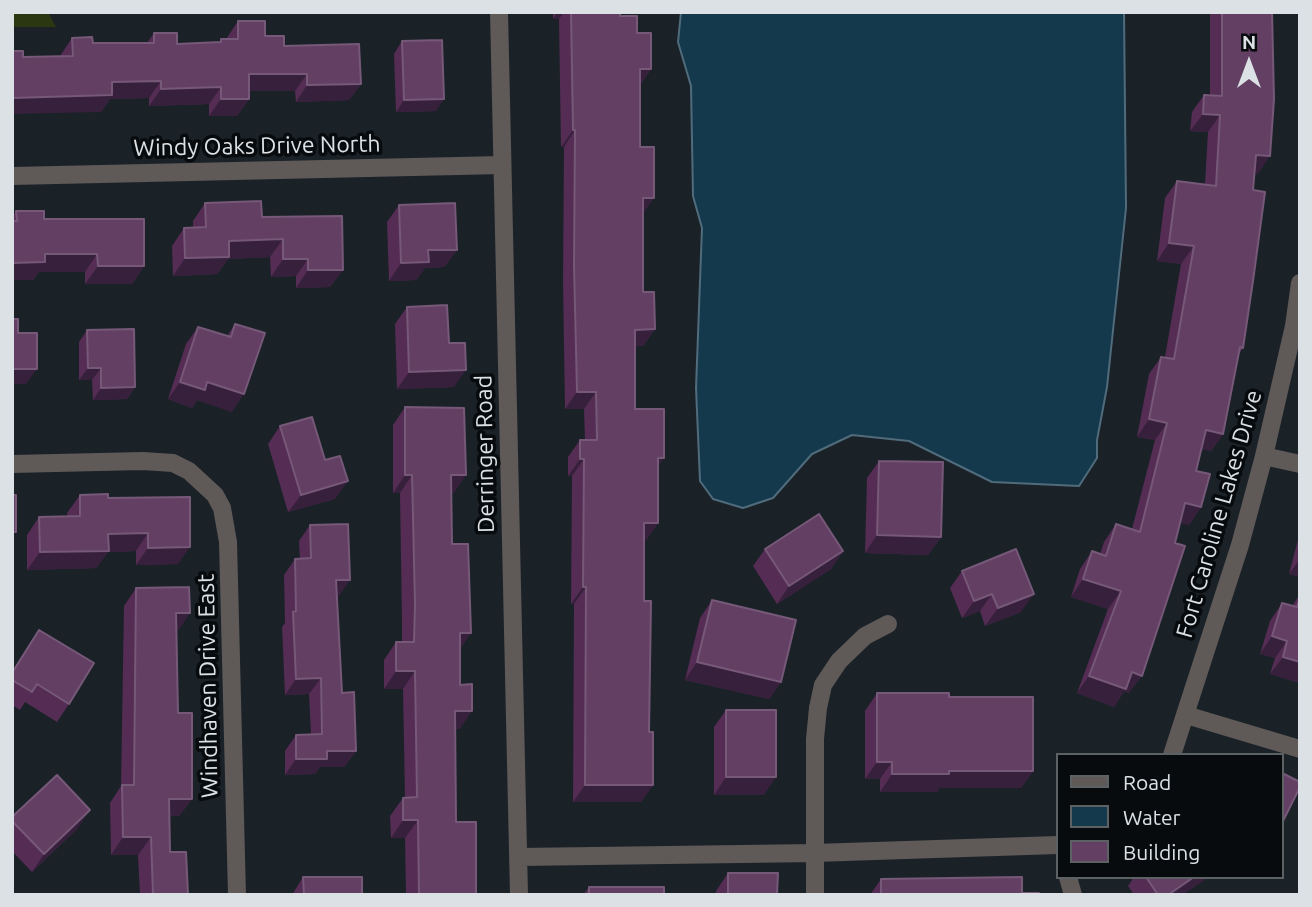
<!DOCTYPE html>
<html>
<head>
<meta charset="utf-8">
<style>
	body { margin:0 }
	#map { position:relative; width:1312px; height:907px; overflow:hidden; background:#1a2228; font-family:Ubuntu,sans-serif }
	canvas { display:block }
	.frame { position:absolute; inset:0; border:14px solid #dbe1e5; pointer-events:none }
	.legend { position:absolute; left:1056px; top:753px; width:228px; height:126px; box-sizing:border-box; background:#080b0e; border:2px solid #5c6164; margin:0; padding:9px 12px; list-style:none; font-size:21px; color:#dbe1e5 }
	.legend li { display:flex; align-items:center; gap:14px; height:35px }
	.legend b { width:35px; border:2px solid #5c6164 }
	.north { position:absolute; left:1214px; top:28px; width:70px; height:70px; -webkit-text-stroke:5px #080b0e; paint-order:stroke; rotate:0deg; font-size:19px; font-weight:700; line-height:28px; text-align:center; color:#dbe1e5 }
	.north::after { content:''; display:block; margin:auto; width:24px; height:32px; background:#dbe1e5; clip-path:polygon(50% 0,100% 100%,50% 72%,0 100%) }
</style>
</head>
<body>
<div id="map">
<canvas width="1312" height="907"></canvas>
<div class="frame"></div>
<ul class="legend">
<li><b style="height:9px;background:#5f5958"></b>Road</li>
<li><b style="height:19px;background:#14394d"></b>Water</li>
<li><b style="height:19px;background:#633f64"></b>Building</li>
</ul>
<div class="north">N</div>
</div>
<script>
const ctx = document.querySelector('canvas').getContext('2d');
ctx.lineJoin = 'round';
function fillPath(path, color) { ctx.fillStyle = color; ctx.fill(path, 'evenodd'); }
const poly = rows => new Path2D(rows.map(r => 'M' + r).join(''));
function stroke(path, color, width, dash) { ctx.strokeStyle = color; ctx.lineWidth = width; ctx.lineCap = dash ? 'butt' : 'round'; ctx.setLineDash(dash || []); ctx.stroke(path); }
function drawText(font, color, halo, rows, align = 'center') {
  ctx.font = font + ' Ubuntu,sans-serif'; ctx.lineWidth = 7; ctx.setLineDash([]); ctx.textBaseline = 'middle'; ctx.strokeStyle = halo; ctx.fillStyle = color; for (const [text, x, y, turn = 0] of rows) {
    ctx.save(); ctx.translate(x, y); ctx.rotate((+turn || 0) * Math.PI / 180); ctx.textAlign = isNaN(turn) ? turn : align; if (halo) ctx.strokeText(text, 0, 0); ctx.fillText(text, 0, 0); ctx.restore();
  }
}
fillPath(poly([
	[12,12,48,12,56,27,12,27]
]), '#2b3711');
const water = poly([
	[681,12,1124,12,1126,208,1107,387,1097,440,1097,458,1079,486,992,482,909,441,852,435,812,454,773,498,743,508,713,499,700,481,696,388,702,228,693,196,691,86,678,42,681,12]
]);
fillPath(water, '#14394d');
stroke(water, '#506b7b', 2);
stroke(poly([
	[499,12,519,895],
	[12,176,502,165],
	[1264,456,1300,464],
	[12,464,143,461,173,463,189,471,215,495,222,508,228,542,237,895],
	[1186,715,1300,749],
	[1172,755,1240,545,1264,456,1294,326,1300,283],
	[519,857,814,853,1058,845],
	[1068,877,1073,895],
	[815,895,815,739,818,708,823,685,839,661,865,636,888,624]
]), '#5f5958', 18);
fillPath(poly([
	[553,12,620,12,620,16,637,33,651,69,640,85,640,147,643,214,643,292,655,329,643,346,635,346,635,409,658,467,658,523,646,540,644,540,644,601,649,732,653,785,641,802,573,802,574,604,571,604,572,476,568,476,568,457,580,440,585,440,584,409,565,409,563,282,564,147,561,147,559,19,553,19],
	[1210,12,1272,12,1258,174,1254,173,1243,348,1239,354,1223,434,1211,451,1202,449,1196,471,1201,507,1189,525,1180,522,1129,693,1124,691,1114,707,1077,693,1108,609,1071,597,1080,569,1092,551,1100,554,1104,542,1116,524,1132,529,1155,440,1137,437,1149,374,1161,357,1165,357,1181,264,1157,261,1165,198,1177,181,1205,184,1208,132,1190,131,1192,112,1204,95,1210,95],
	[238,21,284,46,361,84,349,100,296,102,295,91,249,91,249,99,237,116,209,116,209,104,149,106,149,98,110,99,101,112,23,57,60,56,72,38,93,43,147,43,154,33,177,44,219,42,221,39,226,39],
	[402,41,436,111,396,112,394,54],
	[205,203,262,217,343,270,330,287,296,288,296,276,271,277,270,257,228,259,217,274,173,276,172,246,184,228,193,228,193,221],
	[399,205,457,250,444,267,425,268,416,280,389,281,387,222],
	[16,211,44,219,144,266,132,284,85,284,85,272,39,272,33,280,12,280,12,217],
	[407,307,449,343,454,387,397,389,395,324],
	[235,324,232,412,197,400,192,408,168,399,186,344,198,327,227,336],
	[87,330,135,387,127,399,93,400,92,380,79,380,79,342],
	[405,407,454,493,451,493,452,544,460,649,460,729,455,729,456,822,476,895,406,895,405,838,391,838,390,816,403,798,405,798,403,689,384,689,384,660,396,642,402,642,402,623,400,493,393,493,393,425],
	[280,426,335,499,288,512,268,444],
	[879,461,941,537,928,555,865,553,867,478],
	[80,495,108,498,190,497,178,564,136,565,136,551,108,552,96,568,27,570,27,535,39,517,68,517,67,513],
	[310,525,339,596,337,596,342,693,356,751,344,767,320,767,315,774,285,775,285,751,296,735,311,734,309,694,285,695,282,627,285,623,284,575,295,559,300,559,299,541],
	[1300,532,1300,577,1289,574],
	[765,549,843,551,831,569,777,604,753,566],
	[962,571,1021,612,985,626,980,611,962,618,950,588],
	[136,588,178,631,177,631,178,713,192,799,179,816,169,816,170,852,188,895,140,895,138,855,111,855,110,803,121,786,124,606],
	[1300,594,1300,683,1270,674,1275,658,1260,654,1270,621,1282,603,1292,606],
	[712,600,781,682,769,699,685,680,700,618],
	[39,630,69,704,57,722,25,702,20,710,12,705,12,671],
	[877,693,949,697,1033,771,1021,788,939,788,937,792,880,792,880,779,865,779,865,711],
	[726,710,764,795,714,795,714,727],
	[12,817,78,828,32,872,12,851],
	[728,873,777,895,716,895,716,891],
	[303,877,362,895,292,895],
	[1134,877,1206,877,1204,880,1182,895,1134,895,1128,886],
	[881,879,1022,893,1039,895,870,895],
	[589,887,664,895,583,895]
]), '#542c54');
fillPath(poly([
	[557,12,564,12,559,19,553,19],
	[640,69,651,69,639,86],
	[249,74,307,74,295,91,237,91],
	[161,81,149,98,110,99,101,112,12,114,12,98,112,82],
	[361,84,349,100,296,102,307,85],
	[221,87,209,104,149,106,161,89],
	[221,99,249,99,237,116,209,116],
	[444,99,436,111,396,112,404,100],
	[1203,114,1220,115,1208,132,1190,131],
	[573,130,575,130,564,147,561,147],
	[1256,155,1270,156,1258,174,1243,173],
	[643,198,654,198,642,215],
	[283,239,270,257,228,259,217,274,173,276,185,258,229,241],
	[1169,243,1194,246,1181,264,1157,261],
	[428,250,457,250,444,267,425,268,416,280,389,281,401,263],
	[45,254,97,254,85,272,39,272,33,280,12,280,12,263],
	[283,259,308,259,296,276,271,277],
	[98,266,144,266,132,284,85,284],
	[308,270,343,270,330,287,296,288],
	[655,329,643,346,623,347,635,330],
	[88,368,101,368,92,380,79,380],
	[12,369,37,369,26,384,12,384],
	[466,370,454,387,397,389,409,372],
	[180,382,207,382,244,394,232,412,197,400,192,408,168,399],
	[135,387,127,399,93,400,101,388],
	[577,392,596,392,584,409,565,409],
	[1149,419,1167,423,1155,440,1137,437],
	[1206,430,1223,434,1211,451,1194,448],
	[658,458,664,458,652,475],
	[580,459,584,459,572,476,568,476],
	[405,475,412,475,400,493,393,493],
	[451,475,466,475,454,493,439,493],
	[348,481,335,499,288,512,301,495],
	[1185,503,1201,507,1189,525,1173,521],
	[644,523,658,523,646,540,632,540],
	[148,533,136,551,108,552,96,568,27,570,40,552,108,534],
	[877,535,941,537,928,555,865,553],
	[190,547,178,564,136,565,148,548],
	[843,551,831,569,777,604,789,586],
	[1300,559,1300,577,1289,574],
	[1083,579,1121,591,1108,609,1071,597],
	[336,580,350,580,339,596,325,596],
	[583,587,586,587,574,604,571,604],
	[992,594,980,611,962,618,974,601],
	[1034,594,1021,612,985,626,998,608],
	[176,613,190,613,178,631,164,631],
	[460,633,471,633,459,651],
	[1272,636,1287,641,1275,658,1260,654],
	[1283,657,1300,662,1300,683,1270,674],
	[697,662,781,682,769,699,685,680],
	[396,671,415,671,403,689,384,689],
	[1132,672,1142,676,1129,693,1124,691,1114,707,1077,693,1089,676],
	[321,678,309,694,285,695,296,679],
	[455,711,472,711,460,729,442,729],
	[327,751,356,751,344,767,320,767,315,774,285,775,296,759],
	[877,762,892,762,880,779,865,779],
	[949,771,1033,771,1021,788,939,788,937,792,880,792,892,774],
	[726,777,776,777,764,795,714,795],
	[585,785,653,785,641,802,573,802],
	[169,799,192,799,179,816,157,817],
	[90,810,78,828,32,872,44,854],
	[403,820,418,820,405,838,391,838],
	[123,837,151,837,138,855,111,855],
	[1194,877,1206,877,1204,880,1182,895,1168,895]
]), '#37203c');
const building = poly([
	[571,12,620,12,620,16,637,16,637,33,651,33,651,69,640,69,640,147,654,147,654,198,643,198,643,292,654,292,655,329,635,330,635,409,664,409,664,458,658,458,658,523,644,523,644,601,651,601,649,732,653,732,653,785,585,785,586,587,583,587,584,459,580,459,580,440,597,440,596,392,577,392,574,265,575,130,573,130,571,12],
	[1222,12,1272,12,1274,99,1270,156,1256,155,1253,190,1265,192,1253,281,1243,348,1240,347,1223,434,1206,430,1196,471,1210,474,1201,507,1185,503,1175,543,1185,546,1142,676,1132,672,1126,689,1089,676,1121,591,1083,579,1092,551,1106,556,1116,524,1140,532,1167,423,1149,419,1161,357,1174,359,1194,246,1169,243,1177,181,1216,186,1220,115,1203,114,1204,95,1222,96,1222,12],
	[238,21,265,21,265,36,284,36,284,46,359,44,361,84,307,85,307,74,249,74,249,99,221,99,221,87,161,89,161,81,112,82,112,95,12,98,12,51,23,51,23,57,73,56,72,38,92,37,93,43,154,43,154,33,177,33,177,44,221,42,221,39,238,39,238,21],
	[442,40,444,99,404,100,402,41,442,40],
	[261,201,262,217,342,216,343,270,308,270,308,259,283,259,283,239,229,241,229,257,185,258,184,228,206,227,205,203,261,201],
	[455,203,457,250,428,250,429,262,401,263,399,205,455,203],
	[16,211,44,211,44,219,144,219,144,266,98,266,97,254,45,254,45,262,12,263,12,221,17,221,16,211],
	[447,305,449,343,465,343,466,370,409,372,407,307,447,305],
	[12,319,18,319,18,333,37,333,37,369,12,369,12,319],
	[235,324,265,333,244,394,207,382,205,390,180,382,198,327,231,337,235,324],
	[134,329,135,387,101,388,101,368,88,368,87,330,134,329],
	[405,407,464,408,466,475,451,475,452,544,468,544,471,633,460,633,460,685,472,684,472,711,455,711,456,822,476,822,476,895,419,895,418,820,403,820,403,798,417,797,415,671,396,671,396,642,414,642,415,605,412,475,405,475,405,407],
	[312,417,325,460,340,456,348,481,301,495,280,426,312,417],
	[879,461,943,462,941,537,877,535,879,461],
	[108,494,108,498,190,497,190,547,148,548,148,533,108,534,109,551,40,552,39,517,80,516,80,495,108,494],
	[12,495,16,495,16,532,12,532,12,495],
	[819,514,843,551,789,586,765,549,819,514],
	[348,524,350,580,336,580,342,693,354,692,356,751,327,751,327,759,296,759,296,735,322,734,321,678,296,679,293,612,296,611,295,559,311,558,310,525,348,524],
	[1016,549,1034,594,998,608,992,594,974,601,962,571,1016,549],
	[189,587,190,613,176,613,178,713,192,713,192,799,169,799,170,852,186,852,188,895,153,895,151,837,123,837,122,785,134,785,136,588,189,587],
	[1300,598,1300,662,1283,657,1287,641,1272,636,1282,603,1297,607,1300,598],
	[712,600,796,620,781,682,697,662,712,600],
	[39,630,94,663,69,704,37,684,32,692,12,680,12,673,39,630],
	[877,693,949,693,949,697,1033,697,1033,771,949,771,949,774,892,774,892,762,877,762,877,693],
	[726,710,776,710,776,777,726,777,726,710],
	[1282,773,1300,782,1300,787,1282,823,1282,773],
	[57,775,90,810,44,854,12,821,12,817,57,775],
	[728,873,778,873,777,895,728,895,728,873],
	[303,877,362,877,362,895,304,895,303,877],
	[1022,877,1022,893,1039,893,1039,895,881,895,881,879,1022,877],
	[1146,877,1194,877,1168,895,1158,895,1146,877],
	[589,887,664,887,664,895,589,895,589,887]
]);
fillPath(building, '#633f64');
stroke(building, '#765878', 2);
drawText('23px', '#dbe1e5', '#080b0e', [
	["Windy Oaks Drive North",257,146,-1],
	["Derringer Road",485,454,-91],
	["Fort Caroline Lakes Drive",1219,514,-74],
	["Windhaven Drive East",208,686,-91]
]);
</script>
</body>
</html>
